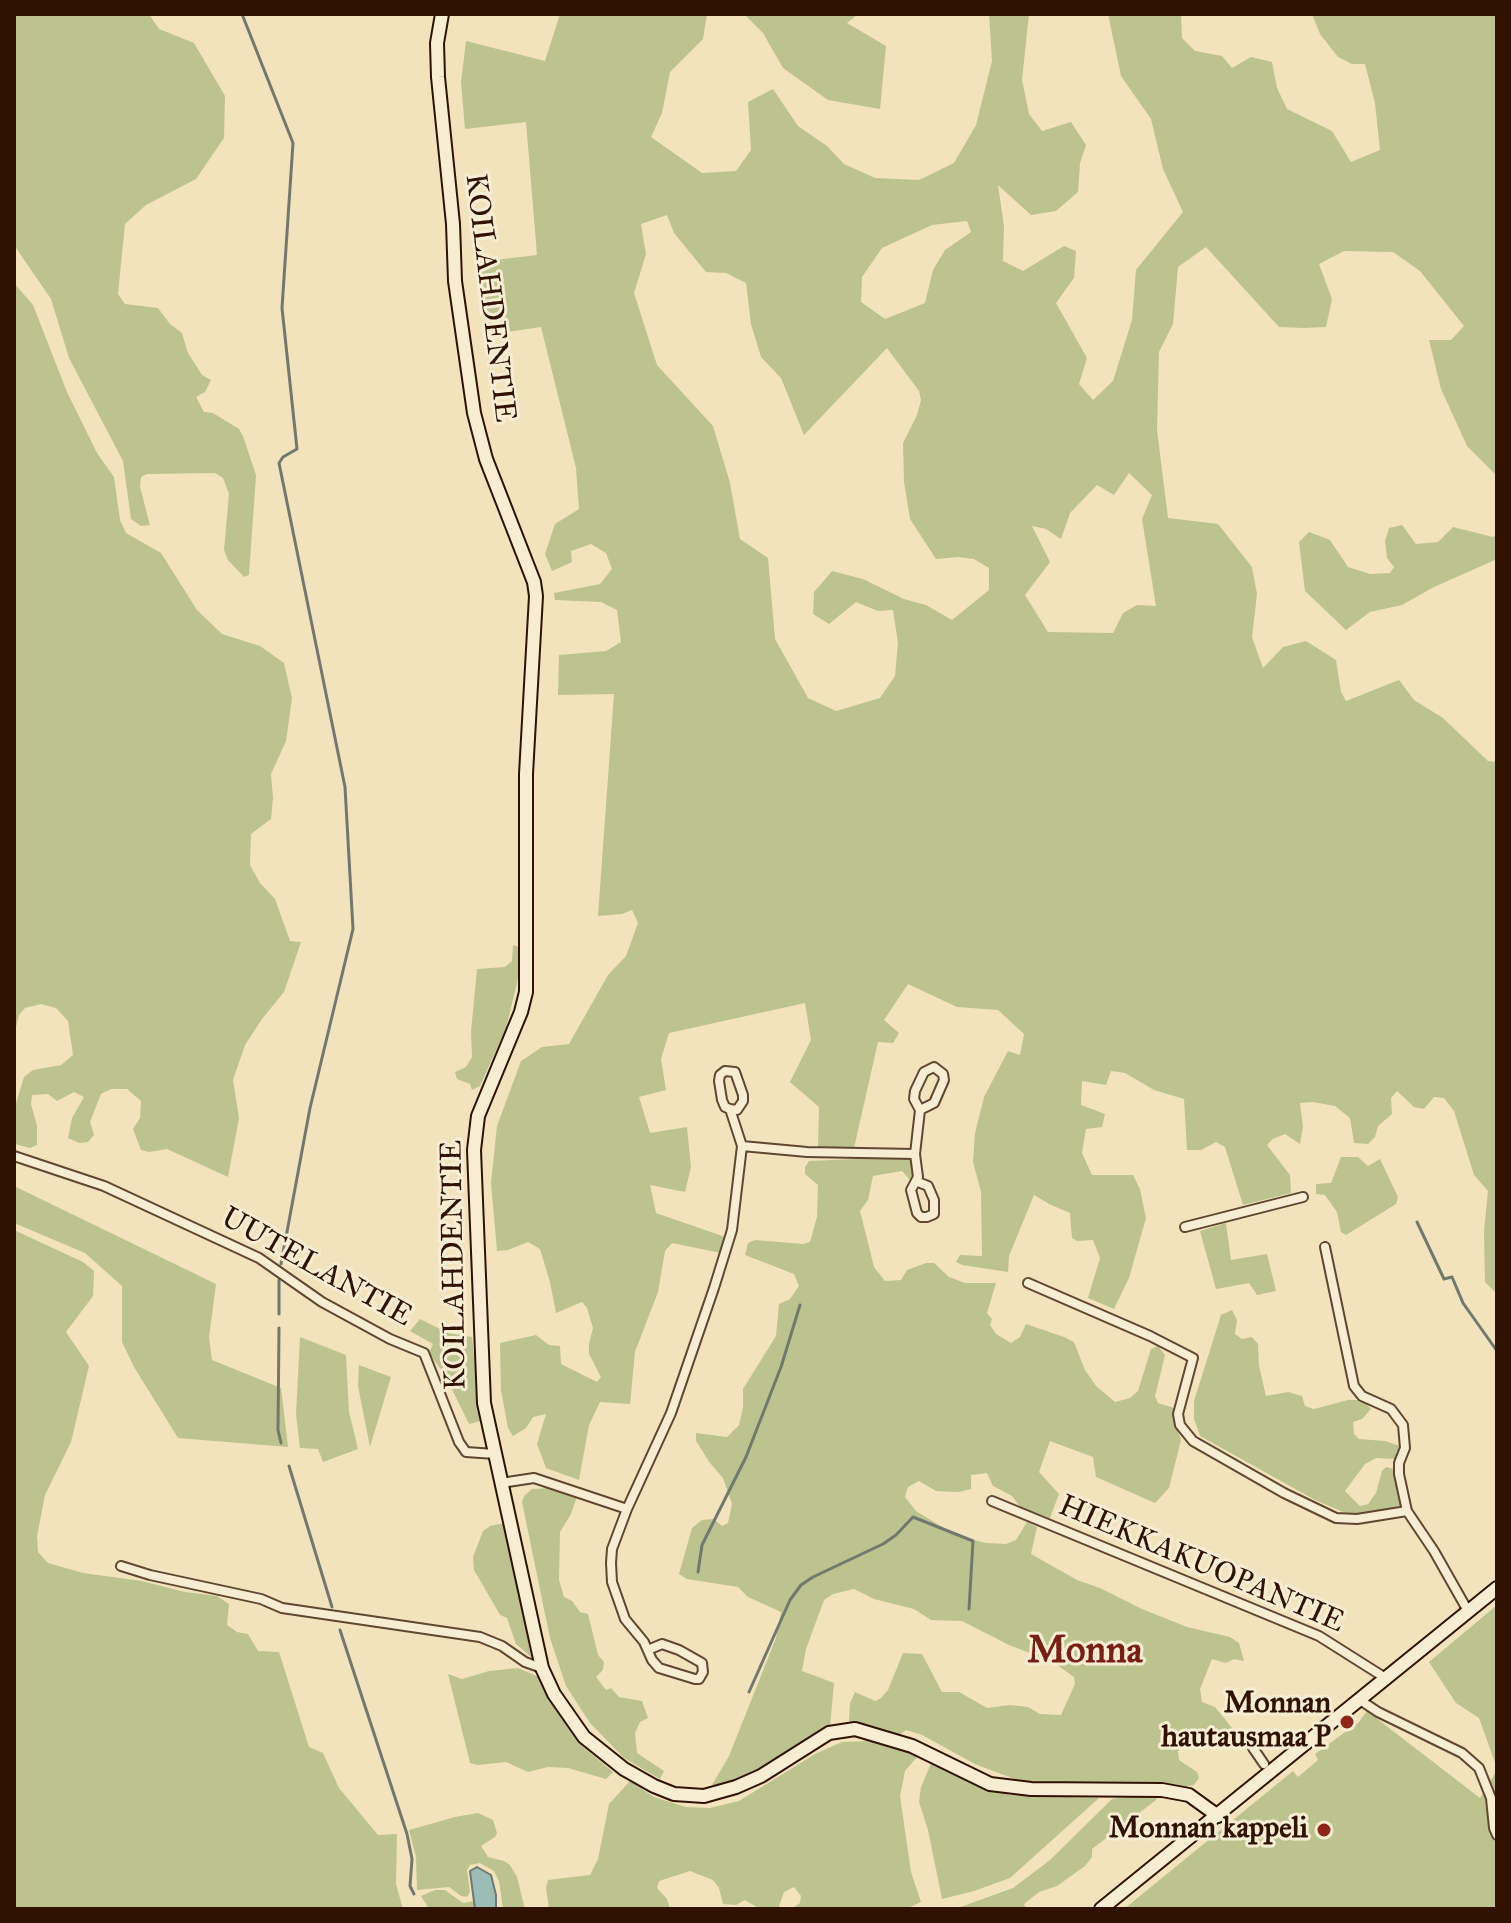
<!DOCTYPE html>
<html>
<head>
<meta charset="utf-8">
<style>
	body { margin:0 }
	#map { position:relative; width:1511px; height:1923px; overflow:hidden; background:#f2e3bc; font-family:"IM FELL Great Primer",serif }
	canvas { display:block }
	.frame { position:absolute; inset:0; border:16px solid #311202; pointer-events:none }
</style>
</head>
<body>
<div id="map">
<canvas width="1511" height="1923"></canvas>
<div class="frame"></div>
</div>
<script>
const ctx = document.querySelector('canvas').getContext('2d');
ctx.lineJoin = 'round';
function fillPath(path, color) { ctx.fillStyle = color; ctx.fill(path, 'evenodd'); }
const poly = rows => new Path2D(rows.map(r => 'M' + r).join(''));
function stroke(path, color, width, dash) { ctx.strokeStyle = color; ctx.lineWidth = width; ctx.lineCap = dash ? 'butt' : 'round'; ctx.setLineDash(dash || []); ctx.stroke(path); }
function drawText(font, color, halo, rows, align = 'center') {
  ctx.font = font + ' "IM FELL Great Primer",serif'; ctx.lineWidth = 6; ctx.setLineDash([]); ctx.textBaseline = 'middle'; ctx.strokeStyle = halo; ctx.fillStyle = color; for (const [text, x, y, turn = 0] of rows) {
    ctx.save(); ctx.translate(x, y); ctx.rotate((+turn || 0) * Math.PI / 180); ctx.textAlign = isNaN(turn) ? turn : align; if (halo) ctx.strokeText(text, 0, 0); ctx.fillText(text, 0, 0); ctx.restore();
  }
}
fillPath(poly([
	[14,14,149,14,159,29,194,43,225,96,224,138,196,179,146,205,125,224,118,294,125,304,158,308,170,324,182,333,188,353,202,375,211,380,205,392,196,397,204,412,213,413,239,429,243,436,256,475,249,575,244,577,228,560,224,550,229,494,223,478,215,473,147,474,141,477,140,487,150,525,141,526,131,519,123,461,69,358,51,299,14,245],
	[560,14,707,14,703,39,670,72,662,113,651,137,702,173,736,171,751,150,748,102,773,89,798,126,827,146,844,164,875,178,919,180,954,163,976,125,992,61,989,14,1029,14,1022,80,1029,114,1042,131,1071,122,1086,145,1080,163,1078,192,1056,211,1031,215,998,185,1004,226,1003,261,1023,271,1064,246,1076,251,1074,278,1056,303,1087,358,1079,384,1093,400,1113,381,1132,320,1136,270,1183,212,1163,169,1151,119,1121,76,1108,14,1181,14,1182,38,1195,51,1222,56,1232,68,1251,57,1272,62,1277,88,1287,109,1332,131,1351,162,1380,150,1375,103,1365,64,1352,64,1338,57,1320,34,1312,14,1497,14,1497,476,1467,446,1441,389,1429,340,1451,340,1464,326,1420,271,1393,252,1344,251,1319,264,1332,299,1326,327,1304,328,1279,327,1206,247,1178,267,1173,324,1159,352,1157,430,1168,518,1218,524,1252,567,1257,594,1252,637,1263,668,1283,647,1306,641,1336,660,1341,692,1346,701,1399,680,1414,700,1443,718,1488,761,1497,762,1497,1294,1485,1282,1484,1231,1488,1191,1474,1175,1454,1111,1444,1098,1434,1097,1424,1109,1414,1107,1397,1091,1391,1098,1392,1114,1378,1126,1375,1137,1368,1144,1354,1143,1350,1118,1335,1106,1313,1102,1300,1103,1303,1127,1300,1144,1285,1134,1273,1139,1267,1145,1290,1175,1291,1193,1243,1205,1225,1147,1216,1142,1201,1150,1187,1150,1184,1099,1154,1090,1125,1073,1111,1071,1106,1085,1082,1081,1081,1105,1105,1114,1102,1127,1086,1129,1082,1153,1092,1175,1133,1175,1140,1189,1146,1218,1129,1278,1114,1309,1088,1298,1100,1258,1093,1240,1077,1241,1072,1238,1070,1213,1051,1205,1034,1195,1009,1256,1008,1272,962,1265,956,1262,960,1255,982,1256,981,1192,973,1162,975,1133,984,1097,1008,1051,1020,1055,1024,1034,998,1010,957,1007,908,984,884,1020,899,1033,893,1043,878,1042,854,1148,818,1149,819,1107,790,1082,811,1040,805,1003,669,1033,661,1059,666,1090,639,1097,650,1133,687,1127,691,1167,685,1192,650,1185,656,1213,728,1238,721,1253,672,1243,665,1251,658,1292,635,1352,630,1404,600,1402,589,1425,579,1480,546,1468,537,1444,546,1414,533,1417,526,1428,513,1436,508,1428,501,1390,500,1343,536,1335,549,1345,560,1346,561,1364,597,1382,601,1377,589,1354,589,1344,593,1328,587,1308,582,1302,556,1313,550,1282,540,1249,528,1242,508,1250,497,1251,491,1183,497,1126,521,1061,542,1047,569,1044,608,975,626,956,638,923,632,910,622,914,598,916,614,694,558,695,559,655,606,651,621,642,617,610,601,602,555,600,554,593,600,584,612,569,606,553,591,544,571,551,572,562,552,571,545,554,555,524,579,509,576,468,541,327,486,335,478,262,537,255,526,122,465,129,461,82,466,41,545,61],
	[667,215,674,233,706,272,726,273,746,283,751,324,761,357,781,378,804,435,887,348,919,391,921,400,917,415,903,443,904,482,910,519,936,559,958,557,974,559,989,568,989,590,952,620,926,605,904,599,863,579,832,571,814,592,813,614,829,624,856,602,878,611,893,610,898,643,895,676,880,698,836,711,808,698,775,639,768,558,740,539,730,483,713,426,657,365,634,293,646,254,641,224],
	[967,221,971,232,945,250,933,270,925,303,885,319,861,302,862,277,882,248,932,225],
	[1129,473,1152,495,1142,519,1156,606,1137,605,1123,613,1113,633,1048,632,1025,595,1050,562,1032,526,1046,529,1061,539,1070,513,1097,485,1114,495],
	[744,14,858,14,847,23,886,46,880,109,828,100,783,68,763,33],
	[14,283,33,305,67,392,97,453,114,477,120,520,126,533,161,553,197,610,222,634,260,646,284,663,292,698,286,741,271,774,273,798,271,819,251,834,250,865,260,883,275,899,290,941,301,942,284,992,262,1019,245,1045,233,1080,239,1118,228,1177,167,1149,149,1152,141,1150,133,1129,140,1118,141,1101,127,1089,111,1089,101,1094,90,1122,94,1135,88,1142,79,1143,68,1138,72,1118,84,1097,74,1092,57,1101,48,1094,32,1095,31,1104,37,1126,37,1145,30,1148,15,1144,14,1141,14,1110,24,1077,33,1070,61,1065,73,1055,68,1021,56,1008,41,1004,25,1008,19,1015,14,1035],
	[1402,525,1416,544,1438,542,1453,527,1493,537,1497,535,1497,559,1434,587,1402,605,1370,612,1346,630,1305,591,1299,542,1309,532,1330,540,1348,567,1370,574,1390,573,1394,567,1387,558,1385,541,1389,528],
	[513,945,519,947,519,975,506,1028,480,1086,472,1090,470,1084,457,1079,455,1072,466,1067,472,1057,471,1031,477,969,505,967,512,961],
	[902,1157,912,1159,917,1177,911,1181,902,1171,873,1176,868,1200,860,1211,874,1267,885,1281,901,1280,907,1270,926,1263,934,1263,949,1277,965,1283,996,1283,987,1313,992,1319,990,1325,996,1334,1011,1343,1020,1337,1026,1324,1064,1337,1074,1342,1085,1370,1096,1386,1115,1402,1130,1398,1138,1391,1151,1349,1158,1346,1165,1355,1155,1396,1158,1403,1174,1408,1176,1426,1181,1440,1169,1488,1155,1503,1096,1477,1093,1457,1050,1441,1039,1472,1059,1494,1050,1518,1020,1507,1012,1496,993,1486,987,1473,971,1475,971,1489,959,1492,936,1491,919,1481,908,1487,905,1497,916,1511,957,1536,986,1543,1006,1544,1016,1540,1027,1522,1037,1527,1031,1554,1077,1580,1100,1588,1142,1609,1187,1627,1230,1637,1239,1643,1244,1661,1234,1659,1226,1663,1212,1659,1200,1689,1202,1702,1215,1707,1233,1729,1217,1739,1204,1735,1189,1737,1178,1751,1179,1760,1197,1772,1199,1778,1194,1785,1185,1787,1077,1782,1025,1783,975,1764,922,1735,906,1730,899,1735,849,1721,850,1703,855,1692,875,1701,881,1698,888,1690,903,1653,922,1654,942,1692,959,1692,987,1708,1010,1705,1028,1707,1040,1714,1061,1715,1075,1684,1074,1677,1053,1662,1009,1645,962,1621,931,1620,914,1609,874,1599,854,1589,833,1594,824,1600,806,1649,802,1671,834,1683,830,1727,747,1776,718,1786,712,1785,729,1756,776,1638,781,1612,748,1597,738,1587,687,1579,679,1574,692,1528,702,1520,714,1519,722,1526,728,1523,732,1504,723,1478,710,1463,696,1441,696,1433,727,1437,739,1425,743,1408,743,1389,776,1336,779,1304,790,1299,799,1286,794,1274,745,1255,748,1243,755,1240,803,1244,810,1242,817,1217,818,1185,805,1174,805,1167,809,1161],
	[1341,1157,1358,1157,1368,1166,1380,1159,1398,1197,1396,1204,1346,1235,1341,1232,1337,1212,1325,1195,1316,1194,1316,1184,1331,1183],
	[14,1186,216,1284,209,1337,212,1360,281,1388,288,1447,178,1438,134,1367,122,1342,122,1286,85,1253,14,1223],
	[1226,1223,1231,1260,1267,1254,1276,1291,1257,1295,1249,1283,1216,1289,1200,1231],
	[14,1230,83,1262,94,1271,93,1296,66,1332,89,1366,71,1442,45,1495,37,1536,38,1552,48,1563,83,1573,142,1581,185,1592,217,1596,229,1604,227,1625,237,1632,248,1634,258,1651,279,1652,309,1747,323,1753,339,1788,378,1835,397,1834,396,1884,403,1909,14,1909],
	[1232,1310,1237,1320,1235,1334,1242,1339,1252,1337,1258,1344,1259,1366,1266,1396,1288,1392,1302,1396,1305,1406,1314,1409,1348,1400,1362,1400,1371,1409,1362,1419,1353,1422,1354,1434,1359,1439,1385,1441,1400,1446,1396,1459,1376,1458,1365,1464,1345,1491,1360,1506,1368,1504,1376,1493,1382,1471,1386,1467,1394,1469,1401,1506,1356,1515,1343,1512,1315,1500,1200,1436,1194,1419,1194,1401,1221,1315],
	[420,1319,448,1333,472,1337,481,1421,469,1424,445,1375,429,1353,433,1344,410,1331],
	[300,1337,346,1355,349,1412,358,1449,323,1462,318,1449,300,1448,296,1414],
	[359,1365,391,1377,370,1447,358,1386],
	[552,1488,577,1496,571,1514,560,1532,559,1580,564,1597,572,1601,580,1612,588,1614,598,1655,604,1662,603,1670,596,1677,606,1690,611,1688,619,1697,642,1701,648,1718,640,1722,635,1733,637,1753,664,1771,660,1779,624,1758,590,1723,566,1686,550,1638,522,1502,524,1496,532,1489],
	[505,1523,510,1544,531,1657,516,1644,507,1618,500,1615,474,1570,473,1557,483,1531,490,1526],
	[1497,1605,1497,1768,1479,1718,1456,1703,1429,1662],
	[518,1668,546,1680,560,1714,582,1746,613,1772,606,1779,568,1768,548,1767,528,1772,506,1762,478,1765,470,1763,448,1674,462,1679,489,1671],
	[1367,1711,1480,1798,1497,1770,1497,1909,1124,1909,1293,1771,1298,1777,1318,1760,1315,1754,1359,1722],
	[867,1741,894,1746,917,1757,905,1771,900,1796,911,1872,921,1902,906,1909,791,1909,800,1903,801,1896,794,1887,784,1892,778,1909,760,1909,745,1900,736,1905,723,1904,719,1888,713,1880,690,1871,659,1881,657,1888,667,1899,670,1909,549,1909,546,1888,548,1880,590,1875,598,1859,609,1804,630,1781,654,1797,686,1807,710,1808,739,1801,815,1754,842,1742],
	[932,1761,985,1789,1011,1795,1099,1798,1010,1878,974,1891,942,1899,928,1830,919,1802,921,1787],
	[1132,1796,1157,1797,1156,1800,1092,1849,1092,1857,1085,1866,1057,1886,1039,1892,1024,1904,1026,1909,955,1909,1013,1888,1050,1860,1112,1799],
	[478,1813,493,1820,497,1833,495,1837,481,1846,488,1857,504,1861,510,1865,517,1877,525,1909,503,1909,499,1881,494,1871,480,1863,470,1865,467,1870,470,1892,467,1897,461,1896,449,1887,417,1890,416,1857,409,1830,455,1817],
	[435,1890,445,1890,463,1903,474,1901,475,1909,429,1909,421,1896]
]), '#bdc38e');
const water = poly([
	[477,1867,491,1875,496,1895,496,1909,475,1909,470,1871,477,1867]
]);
fillPath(water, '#9cbdb7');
stroke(water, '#71796f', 2);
stroke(poly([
	[242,14,293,143,282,308,297,449,283,457,279,463,345,787,353,929,310,1108,281,1264],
	[1417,1222,1444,1279,1452,1277,1463,1303,1497,1351],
	[279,1314,279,1280],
	[279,1328,278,1430,281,1443],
	[289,1466,332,1607],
	[698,1572,702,1545,746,1457,781,1367,800,1305],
	[340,1630,407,1834,412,1859,410,1886,414,1894],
	[749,1692,790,1600,801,1585,813,1577,883,1544,896,1535,913,1517,973,1541,969,1609]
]), '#71796f', 3);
const street = poly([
	[730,1109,737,1110,743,1101,743,1095,735,1072,725,1071,720,1075,719,1081,722,1100,725,1107,730,1109,742,1146],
	[14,1156,104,1186,259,1258,322,1302,390,1339,424,1353,459,1442,466,1452,495,1454],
	[918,1182,928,1186,934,1200,934,1214,927,1217,921,1217,917,1213,911,1190,918,1177,915,1154,920,1110,914,1099,915,1091,924,1072,934,1067,943,1074,944,1080,934,1103,920,1110],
	[1185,1227,1303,1197],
	[1325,1247,1354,1386,1362,1396,1391,1409,1403,1425,1405,1448,1399,1463,1399,1474,1407,1511,1434,1551,1468,1611],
	[1028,1283,1150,1336,1193,1358,1178,1414,1180,1425,1193,1441,1284,1493,1336,1518,1357,1519,1407,1511],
	[501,1483,534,1478,627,1509,671,1413,714,1288,732,1230,742,1146,807,1152,915,1154],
	[992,1501,1319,1636,1387,1679],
	[627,1509,612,1549,611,1563,612,1582,625,1619,644,1642,652,1660,659,1668,695,1679,699,1679,703,1672,702,1663,679,1650,662,1644,648,1650],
	[121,1566,150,1575,261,1599,282,1608,480,1637,502,1646,525,1662,542,1668],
	[1360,1700,1378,1712,1462,1753,1479,1768,1491,1798,1494,1828,1497,1835],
	[1253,1748,1264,1764]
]);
const secondary = poly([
	[442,14,437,43,438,77,453,224,455,281,474,413,486,459,534,582,536,596,526,774,526,992,521,1012,478,1116,474,1150,484,1403,542,1668,554,1694,584,1737,624,1769,654,1786,674,1794,704,1796,736,1787,761,1776,829,1733,855,1729,912,1746,990,1784,1031,1789,1162,1790,1189,1795,1218,1816],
	[1101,1909,1497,1588]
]);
stroke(street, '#614630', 12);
stroke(secondary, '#311202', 16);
stroke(street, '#f7edd3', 8);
stroke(secondary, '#f7edd3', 12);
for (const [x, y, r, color] of [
	[1347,1722,8,"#8f2418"],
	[1324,1830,8,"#8f2418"]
]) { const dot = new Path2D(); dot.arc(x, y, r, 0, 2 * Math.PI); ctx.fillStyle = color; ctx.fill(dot); stroke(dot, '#f7edd3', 3); }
drawText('30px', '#311202', '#f7edd3', [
	["KOILAHDENTIE",489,298,83],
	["KOILAHDENTIE",455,1265,-91],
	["UUTELANTIE",316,1268,29],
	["HIEKKAKUOPANTIE",1201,1565,23]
]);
drawText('bold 30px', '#311202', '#f7edd3', [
	["Monnan",1331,1705],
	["hautausmaa P",1331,1739],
	["Monnan kappeli",1308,1830]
], 'right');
drawText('bold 38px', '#7a1f14', '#f7edd3', [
	["Monna",1085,1653]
]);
</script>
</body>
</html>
